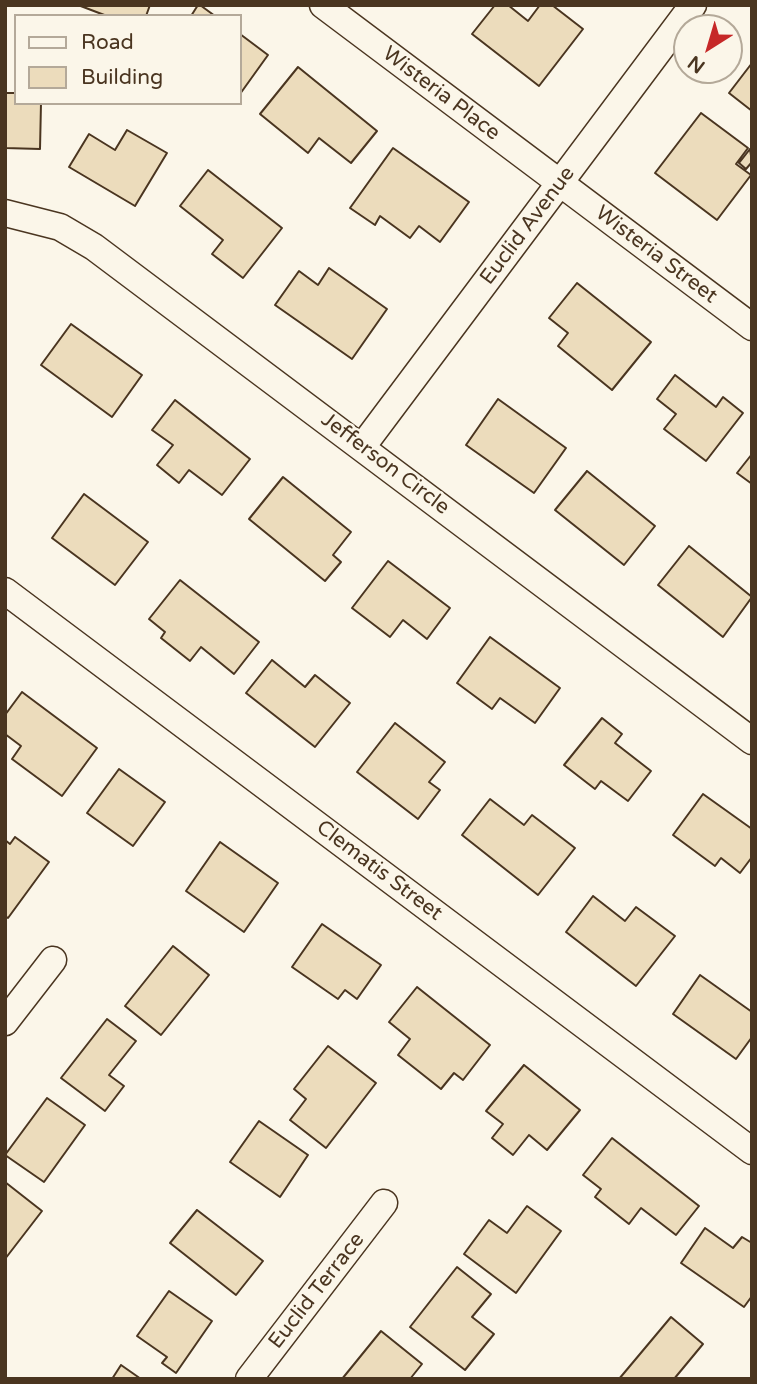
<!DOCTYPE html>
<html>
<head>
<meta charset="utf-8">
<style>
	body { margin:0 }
	#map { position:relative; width:757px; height:1384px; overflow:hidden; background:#fbf6e9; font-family:"Varela Round",sans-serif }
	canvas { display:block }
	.frame { position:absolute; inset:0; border:7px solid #4a3520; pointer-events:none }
	.legend { position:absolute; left:14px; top:14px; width:228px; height:91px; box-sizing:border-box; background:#fbf6e9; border:2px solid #b4a999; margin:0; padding:9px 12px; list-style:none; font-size:21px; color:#4a3520 }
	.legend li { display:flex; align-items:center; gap:14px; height:35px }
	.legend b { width:35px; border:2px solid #b4a999 }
	.north { position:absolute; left:673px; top:14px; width:70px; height:70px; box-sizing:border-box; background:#fbf6e9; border:2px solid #b4a999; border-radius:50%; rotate:217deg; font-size:19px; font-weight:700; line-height:28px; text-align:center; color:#4a3520 }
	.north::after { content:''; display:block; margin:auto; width:24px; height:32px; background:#c62828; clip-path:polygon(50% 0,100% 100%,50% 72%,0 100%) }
</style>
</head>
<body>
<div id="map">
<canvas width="757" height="1384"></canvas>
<div class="frame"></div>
<ul class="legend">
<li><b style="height:9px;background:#fbf6e9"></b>Road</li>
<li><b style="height:19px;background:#ecdcbc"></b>Building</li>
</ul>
<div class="north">N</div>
</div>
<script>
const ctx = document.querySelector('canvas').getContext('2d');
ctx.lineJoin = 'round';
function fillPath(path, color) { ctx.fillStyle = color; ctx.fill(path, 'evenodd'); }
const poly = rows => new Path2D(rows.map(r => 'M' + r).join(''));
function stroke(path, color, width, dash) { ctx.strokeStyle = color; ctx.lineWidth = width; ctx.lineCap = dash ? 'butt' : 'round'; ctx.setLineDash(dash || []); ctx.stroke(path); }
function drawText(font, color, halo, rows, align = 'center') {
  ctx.font = font + ' "Varela Round",sans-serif'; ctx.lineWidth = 5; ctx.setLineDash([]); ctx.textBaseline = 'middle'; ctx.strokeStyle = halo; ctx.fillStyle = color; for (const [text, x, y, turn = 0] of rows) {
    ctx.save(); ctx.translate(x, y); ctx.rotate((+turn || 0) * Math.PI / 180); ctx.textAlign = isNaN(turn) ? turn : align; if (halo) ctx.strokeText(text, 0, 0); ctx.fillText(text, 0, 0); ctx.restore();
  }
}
const building = poly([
	[78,5,150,5,146,16,107,16,78,5],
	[198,5,200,5,215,16,191,16,198,5],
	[495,5,508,5,528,21,540,5,552,5,583,29,539,86,472,34,495,5],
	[240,34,268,55,240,94,240,34],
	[752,63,752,111,729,93,752,63],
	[298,67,377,131,351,163,319,138,308,153,260,114,298,67],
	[5,93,16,93,16,103,41,103,40,149,5,148,5,93],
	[701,113,748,148,736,164,751,175,717,220,655,173,701,113],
	[127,130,167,153,135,206,69,167,89,134,115,150,127,130],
	[393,148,469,202,440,242,419,226,410,238,380,216,375,225,350,208,393,148],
	[750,149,752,162,746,169,739,163,750,149],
	[208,170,282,228,243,278,212,254,223,240,180,206,208,170],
	[329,268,387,309,352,359,275,305,299,271,318,285,329,268],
	[577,283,651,342,612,390,558,346,568,333,549,318,577,283],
	[71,324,142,375,112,417,41,365,71,324],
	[675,375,716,407,723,397,743,413,706,461,664,429,676,414,657,399,675,375],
	[498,399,566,448,534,493,466,445,498,399],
	[175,400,250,459,222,495,189,470,179,483,157,465,173,445,152,430,175,400],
	[752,454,752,484,737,473,752,454],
	[587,471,655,526,624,565,555,510,587,471],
	[283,477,351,532,333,555,341,562,325,581,249,519,283,477],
	[84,494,148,542,115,585,52,538,84,494],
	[689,546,752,597,723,637,658,585,689,546],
	[388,561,450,608,427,639,403,620,390,637,352,608,388,561],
	[180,580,259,642,234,674,201,647,190,661,161,638,165,632,149,619,180,580],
	[490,637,560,688,535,723,500,698,492,709,457,683,490,637],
	[272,660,305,687,315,675,350,703,315,747,246,693,272,660],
	[22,692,97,748,62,796,12,759,21,746,5,734,5,715,22,692],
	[602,718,622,734,615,743,651,771,628,801,601,781,595,789,564,765,602,718],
	[395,723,445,762,429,782,440,790,418,819,357,772,395,723],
	[119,769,165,802,133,846,87,813,119,769],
	[703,794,752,829,752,857,740,873,721,858,715,866,673,835,703,794],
	[490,799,524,825,532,815,575,848,538,895,462,835,490,799],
	[15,837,49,862,8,918,5,916,5,840,10,844,15,837],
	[220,842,278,883,244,932,186,891,220,842],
	[593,896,625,921,636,907,675,936,636,986,566,932,593,896],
	[322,924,381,965,357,999,345,990,338,999,292,967,322,924],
	[173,946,209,975,161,1035,125,1006,173,946],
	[700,975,752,1012,752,1037,736,1059,673,1014,700,975],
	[417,987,490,1045,463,1080,454,1073,441,1089,398,1055,410,1039,389,1022,417,987],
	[107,1019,136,1041,109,1075,124,1086,105,1111,61,1078,107,1019],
	[328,1046,376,1083,326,1148,290,1120,306,1099,294,1089,328,1046],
	[524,1065,580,1110,547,1150,529,1135,513,1155,492,1138,503,1124,486,1111,524,1065],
	[47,1098,85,1125,44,1182,5,1155,47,1098],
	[259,1121,308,1155,280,1197,230,1162,259,1121],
	[612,1138,699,1206,676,1235,641,1208,629,1224,595,1197,601,1189,583,1175,612,1138],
	[5,1182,42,1211,5,1259,5,1182],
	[527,1206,561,1231,516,1293,464,1254,489,1220,507,1233,527,1206],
	[197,1210,263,1261,236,1295,170,1243,197,1210],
	[705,1228,733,1248,742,1237,752,1243,752,1296,744,1307,681,1263,705,1228],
	[457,1267,491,1294,472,1317,494,1334,465,1370,410,1327,457,1267],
	[169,1291,212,1321,176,1373,162,1363,167,1357,137,1336,169,1291],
	[671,1317,703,1344,674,1379,619,1379,671,1317],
	[381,1331,422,1364,410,1379,342,1379,381,1331],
	[121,1365,141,1379,112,1379,121,1365]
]);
fillPath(building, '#ecdcbc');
stroke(building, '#4a3520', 2);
const street = poly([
	[323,5,752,327],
	[5,213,60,227,94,247,752,741],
	[362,447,693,5],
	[5,591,752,1151],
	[5,1022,53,960],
	[249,1379,384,1203]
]);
stroke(street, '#4a3520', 29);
stroke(street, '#fbf6e9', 26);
drawText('21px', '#4a3520', '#fbf6e9', [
	["Wisteria Place",441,94,37],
	["Euclid Avenue",528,226,-53],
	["Wisteria Street",656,255,37],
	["Jefferson Circle",385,464,37],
	["Clematis Street",379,871,37],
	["Euclid Terrace",317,1291,-52]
]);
</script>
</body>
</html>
